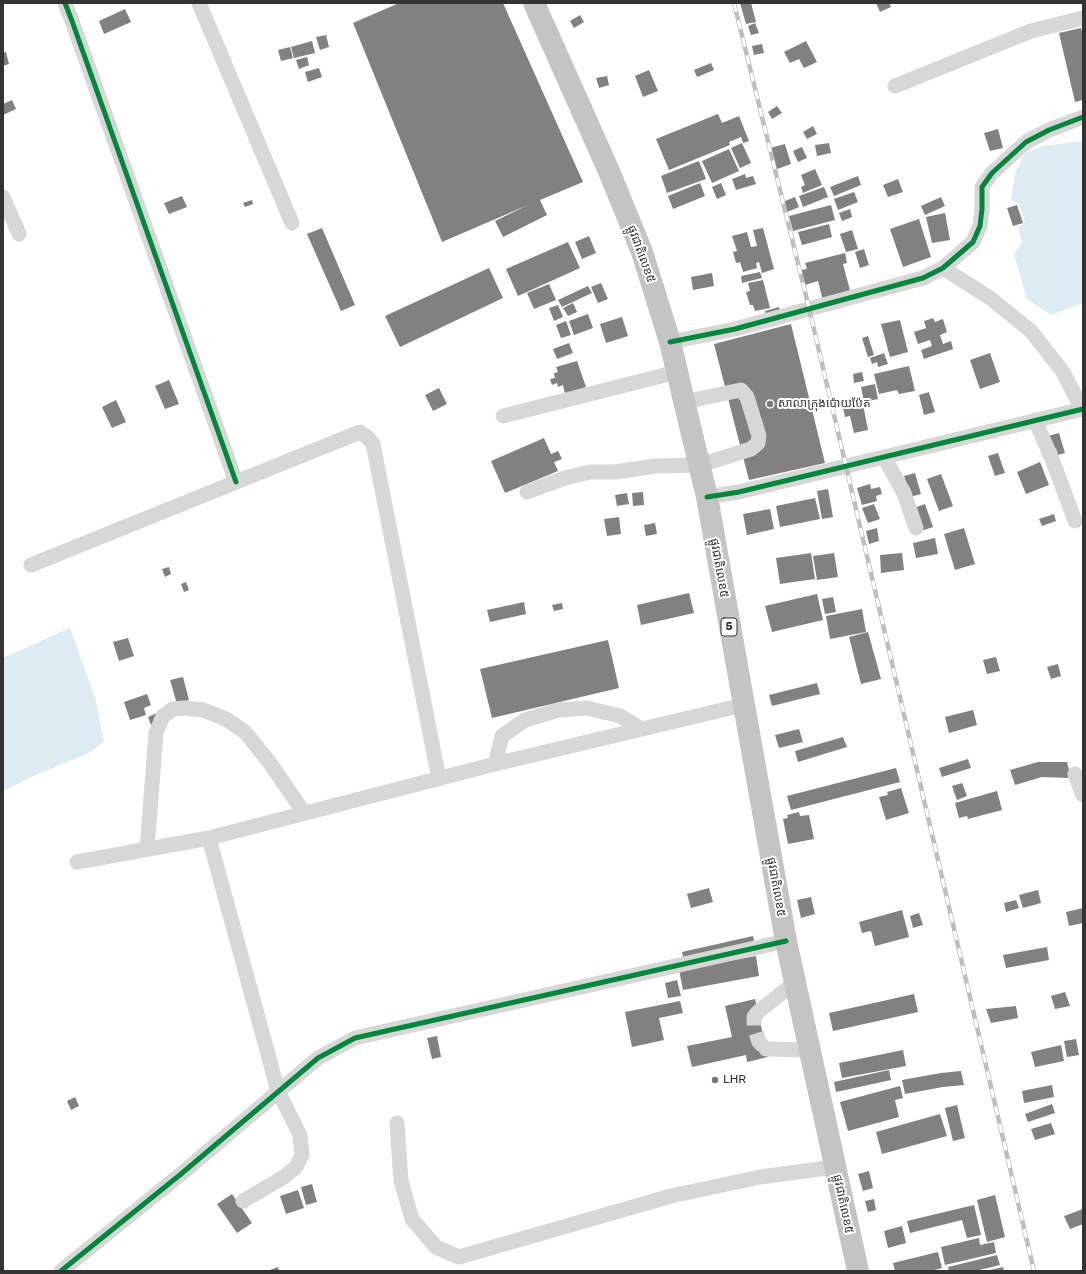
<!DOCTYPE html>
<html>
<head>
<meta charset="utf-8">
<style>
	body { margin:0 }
	#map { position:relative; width:1086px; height:1274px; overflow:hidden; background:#fff; font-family:Rubik,sans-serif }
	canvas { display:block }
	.frame { position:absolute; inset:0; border:4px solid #333; pointer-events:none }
</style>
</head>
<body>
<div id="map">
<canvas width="1086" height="1274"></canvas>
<div class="frame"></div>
</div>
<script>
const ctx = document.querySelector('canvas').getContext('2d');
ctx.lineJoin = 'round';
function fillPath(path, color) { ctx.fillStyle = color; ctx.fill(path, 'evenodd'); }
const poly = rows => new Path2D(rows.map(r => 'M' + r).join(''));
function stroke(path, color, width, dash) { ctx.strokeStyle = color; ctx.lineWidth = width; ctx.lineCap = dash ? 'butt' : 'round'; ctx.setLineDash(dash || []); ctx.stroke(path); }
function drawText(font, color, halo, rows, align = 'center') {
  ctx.font = font + ' Rubik,"Noto Sans Khmer",sans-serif'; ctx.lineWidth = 4; ctx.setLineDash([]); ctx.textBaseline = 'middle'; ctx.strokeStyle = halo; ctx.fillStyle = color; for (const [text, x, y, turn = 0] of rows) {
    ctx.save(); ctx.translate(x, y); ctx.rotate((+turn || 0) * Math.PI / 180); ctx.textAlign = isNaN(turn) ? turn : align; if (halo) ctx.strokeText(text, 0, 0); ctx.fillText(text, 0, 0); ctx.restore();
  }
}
fillPath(poly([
	[1083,141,1083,303,1051,315,1027,299,1014,254,1022,243,1018,227,1025,222,1018,203,1011,200,1015,173,1025,153,1043,146],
	[70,628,95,698,104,741,89,753,38,774,3,791,3,658]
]), '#ddebf3');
fillPath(poly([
	[399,3,503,3,583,182,540,200,547,215,503,237,495,221,528,205,442,242,353,23],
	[740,3,751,3,756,22,746,24],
	[876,3,889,3,891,7,880,12],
	[125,9,131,22,104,34,99,21],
	[580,15,584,22,574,28,570,21],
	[755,23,759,33,751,35,748,26],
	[1081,28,1083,34,1083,100,1075,102,1059,33],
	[326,35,329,47,320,50,316,37],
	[312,41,315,53,294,58,291,47],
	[806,41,817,62,804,68,799,59,790,63,784,52],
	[762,44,764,53,754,55,752,46],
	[290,47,293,58,281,61,278,50],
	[6,52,9,64,3,66,3,53],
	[307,57,309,65,299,69,296,60],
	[711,63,714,70,697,77,694,70],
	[319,68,322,77,308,82,305,72],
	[649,70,658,91,643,97,635,76],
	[607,76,609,85,599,88,596,78],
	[12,100,16,109,3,115,3,104],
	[777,106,782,113,772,119,768,112],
	[718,114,722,123,739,116,749,141,743,143,741,137,729,142,730,145,669,170,656,139],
	[813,126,817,134,807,139,803,132],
	[998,129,1003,148,990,151,984,133],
	[742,143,751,163,740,168,731,148],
	[829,143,831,153,817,156,815,145],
	[785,144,791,164,777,169,770,148],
	[802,147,807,158,798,162,793,151],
	[729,149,739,171,712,183,702,161],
	[699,161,706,179,667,193,661,176],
	[815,169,822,185,803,193,801,187,805,185,801,175],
	[745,174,746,178,753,176,756,184,736,190,732,179],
	[858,176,861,185,834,196,830,187],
	[898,179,903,192,888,197,883,185],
	[700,183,705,196,673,209,668,196],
	[721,183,726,195,717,199,712,187],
	[824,187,828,197,803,207,799,196],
	[854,192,858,202,838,210,834,199],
	[182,196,187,207,169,214,164,203],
	[795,197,799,207,787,212,783,202],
	[941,197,945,206,925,215,921,206],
	[252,200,253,204,245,207,243,203],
	[831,205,835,220,793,231,789,216],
	[1017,205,1023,223,1013,226,1007,208],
	[850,209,852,217,842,221,839,213],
	[945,213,950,240,932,243,926,217],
	[919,219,931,257,903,267,890,229],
	[829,224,832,237,802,245,798,232],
	[322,228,355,305,341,311,307,234],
	[763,228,774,269,762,273,759,262,756,263,757,268,743,272,740,262,736,263,733,252,737,251,732,236,747,232,751,247,757,246,753,230],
	[852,230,858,249,846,252,840,234],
	[589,236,596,253,582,259,575,242],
	[568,242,580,268,518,296,506,269],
	[864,249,869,265,860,268,855,252],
	[845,253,847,263,843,264,851,294,823,301,818,281,805,285,801,270,807,269,805,263],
	[489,268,503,298,400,347,385,316],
	[760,272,762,278,742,283,741,276],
	[712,273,714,286,693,290,691,277],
	[763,280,770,308,755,311,753,305,750,305,746,292,750,291,748,283],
	[601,283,608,299,598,303,591,287],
	[549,284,556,300,534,309,527,293],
	[588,286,592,293,562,307,558,300],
	[573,303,577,312,568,316,563,308],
	[558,305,563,317,554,321,549,308],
	[779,307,781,315,767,319,765,311],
	[588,314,593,328,574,335,569,321],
	[622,317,628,336,606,343,600,324],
	[933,318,935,322,943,319,947,332,940,335,943,344,951,341,953,349,924,359,921,350,932,346,930,340,918,344,914,332,926,328,924,321],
	[900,320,908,352,890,357,881,324],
	[566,321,571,335,561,338,556,325],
	[791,324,825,463,749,480,714,344],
	[868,336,874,355,868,357,862,338],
	[569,343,573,353,557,359,553,349],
	[884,353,888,364,878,367,877,362,872,364,870,358],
	[990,353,1000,382,980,389,970,360],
	[577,361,586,387,565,394,563,385,558,387,557,383,552,385,550,379,555,378,554,373,558,372,556,367],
	[909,366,915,391,899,394,897,390,879,394,874,374],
	[862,372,864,381,854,383,853,374],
	[169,380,179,404,165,409,155,386],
	[875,384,878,399,864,402,861,387],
	[439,388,447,404,433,411,425,395],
	[929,392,935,412,924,415,919,395],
	[862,399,868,430,854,433,850,416,845,417,842,403],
	[116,400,126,422,112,428,102,407],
	[1059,433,1065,453,1058,455,1056,448,1052,449,1048,436],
	[544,438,551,454,558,451,562,459,554,462,558,471,505,493,491,461],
	[998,453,1005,473,995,476,988,456],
	[1040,462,1049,485,1026,494,1017,472],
	[915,473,921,494,910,497,904,476],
	[941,474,953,506,939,511,927,479],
	[870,484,871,489,880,487,882,494,876,496,877,501,862,505,857,488],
	[828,489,833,517,822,519,817,491],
	[643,492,644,505,633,506,632,493],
	[627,493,629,504,617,506,615,495],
	[815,498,820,519,780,527,776,506],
	[874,504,880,519,868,523,862,508],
	[925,504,933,527,921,531,914,508],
	[770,509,774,529,747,535,743,514],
	[1054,514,1056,521,1042,526,1039,519],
	[619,517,621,534,607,536,604,519],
	[655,523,657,534,646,536,644,525],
	[877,528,879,541,869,544,866,531],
	[964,528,975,564,955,570,944,534],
	[935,538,938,554,916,558,913,543],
	[811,553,815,579,780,584,776,558],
	[834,553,838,577,817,580,813,556],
	[902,553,904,570,881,573,880,555],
	[169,567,171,574,165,577,162,569],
	[186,582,189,590,184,592,181,584],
	[689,593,694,613,641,625,637,605],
	[817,594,823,620,772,632,765,606],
	[833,597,836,612,825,614,822,599],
	[524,602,526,614,490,622,487,610],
	[562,603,563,609,554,611,552,605],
	[862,609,866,632,830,639,826,616],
	[868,632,881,679,861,684,849,637],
	[128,638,134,656,119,661,113,642],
	[608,640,619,688,492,718,480,669],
	[996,657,1000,671,987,674,983,660],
	[1058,664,1061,676,1051,679,1047,667],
	[183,677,189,700,177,704,170,680],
	[817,683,820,694,772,706,769,695],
	[147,694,151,705,144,708,146,715,130,720,124,702],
	[973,710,977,725,949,733,945,717],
	[157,713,160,721,151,725,148,717],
	[799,729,803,742,779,748,775,735],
	[843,737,847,747,798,762,795,751],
	[968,759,971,768,942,777,939,768],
	[1038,762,1067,762,1071,778,1042,777,1015,785,1010,770],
	[896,768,900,782,791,810,787,796],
	[962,783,967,796,957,800,952,786],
	[901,788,909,813,886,820,879,797,888,795,887,792],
	[997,791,1002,810,968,819,967,816,959,818,955,803],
	[799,812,800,816,809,815,814,839,788,844,783,819,788,818,787,815],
	[709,888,713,902,691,908,687,894],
	[1038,890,1041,903,1023,908,1019,895],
	[811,897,815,914,801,918,797,900],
	[1016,900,1019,908,1006,912,1004,903],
	[1083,908,1083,923,1069,926,1066,912],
	[902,910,909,937,875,946,871,931,862,933,859,922],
	[919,913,923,925,913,928,910,916],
	[753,936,755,946,684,962,682,952],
	[1047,947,1049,960,1006,968,1003,955],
	[756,956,759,976,683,990,679,970],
	[677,980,681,996,668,998,665,983],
	[1065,992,1070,1006,1055,1009,1051,996],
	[914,994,918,1012,833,1031,829,1013],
	[755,999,768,1057,747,1062,746,1055,692,1067,687,1046,732,1037,725,1006],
	[680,1001,683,1013,659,1018,664,1040,632,1047,625,1012],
	[1016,1006,1018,1018,991,1023,986,1009],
	[437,1036,441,1057,432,1059,427,1038],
	[1076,1039,1079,1055,1067,1057,1064,1041],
	[1061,1045,1064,1061,1035,1067,1031,1052],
	[903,1050,906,1066,842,1078,839,1063],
	[889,1070,891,1080,836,1092,834,1082],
	[961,1071,964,1085,943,1087,905,1094,902,1080,941,1073],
	[1052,1085,1054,1097,1024,1103,1022,1091],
	[900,1086,903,1098,895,1100,899,1117,848,1131,840,1102],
	[75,1097,79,1106,71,1110,67,1101],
	[1052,1104,1055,1113,1028,1122,1025,1114],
	[957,1105,965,1138,953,1141,945,1108],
	[940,1114,947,1136,882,1154,876,1132],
	[1051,1123,1055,1134,1035,1140,1031,1129],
	[869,1171,873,1188,863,1191,858,1174],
	[312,1184,317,1202,306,1205,301,1187],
	[298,1190,304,1208,286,1214,280,1196],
	[232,1194,252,1223,237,1233,217,1204],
	[995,1195,1005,1237,987,1242,977,1200],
	[874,1199,876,1210,868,1212,865,1201],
	[974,1205,981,1235,967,1238,962,1220,910,1233,907,1221],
	[1083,1209,1083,1224,1070,1229,1064,1216],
	[902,1226,906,1243,888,1248,884,1231],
	[979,1238,980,1245,994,1242,996,1253,945,1265,941,1247],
	[938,1252,942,1268,931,1271,895,1271,893,1263],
	[997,1255,1000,1265,975,1271,949,1271,948,1267],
	[278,1267,279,1271,267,1271],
	[1003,1267,1004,1271,990,1271,990,1270]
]), '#818181');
stroke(poly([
	[758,1012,754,1017,754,1026,759,1042,766,1049]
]), '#d6d6d6', 15, [15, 8]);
stroke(poly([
	[65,3,72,21,236,482],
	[199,3,292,223],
	[895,86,1031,31,1083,18],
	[3,197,19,234],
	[943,268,990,298,1031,331,1063,372,1082,409],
	[670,342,735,329,923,278,943,268,973,242,980,226,982,209,982,187,992,173,1026,142,1049,130,1083,117],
	[503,416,677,372],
	[1035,420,1054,464,1075,521],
	[884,457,904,493,916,528],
	[527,492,565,478,590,472,615,472,656,466,700,465,751,449,758,443,759,436,747,397,741,390,684,402],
	[707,497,739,492,1083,409],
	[31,565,360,432,367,437,373,444,439,779],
	[495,764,502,736,525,720,559,710,587,708,620,716,641,729],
	[1075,774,1083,795],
	[209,838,278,1091,300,1135,302,1155,296,1167,284,1177,243,1201],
	[147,849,156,733,163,716,173,709,185,708,203,710,226,719,245,732,270,763,304,813],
	[77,862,209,838,495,764,743,705],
	[758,1012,795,982],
	[766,1049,809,1050],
	[397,1123,401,1181,412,1219,436,1247,459,1257,671,1196,760,1177,835,1167],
	[61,1271,181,1174,318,1058,355,1038,786,941]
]), '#d7d7d7', 15);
stroke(poly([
	[534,3,608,169,642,252,670,342,707,497,786,941,858,1271]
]), '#c4c4c4', 22);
const rail = poly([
	[734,3,809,308,1034,1271]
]);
stroke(rail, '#bebebe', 4.5);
stroke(rail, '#fff', 3, [9]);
stroke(poly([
	[65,3,72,21,236,482],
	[670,342,735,329,923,278,943,268,973,242,980,226,982,209,982,187,992,173,1026,142,1049,130,1083,117],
	[707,497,739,492,1083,409],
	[61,1271,181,1174,318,1058,355,1038,786,941]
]), '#00873e', 5);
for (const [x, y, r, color] of [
	[770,404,4,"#7a7a7a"],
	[715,1080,4,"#7a7a7a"]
]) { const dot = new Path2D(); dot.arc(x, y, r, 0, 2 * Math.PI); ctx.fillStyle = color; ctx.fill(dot); stroke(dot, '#fff', 1.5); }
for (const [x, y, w] of [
	[729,627,16]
]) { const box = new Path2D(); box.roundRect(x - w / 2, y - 9, w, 18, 3); ctx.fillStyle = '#fff'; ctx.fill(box); stroke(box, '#333', 1); }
drawText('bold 11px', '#333', null, [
	["5",729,627]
]);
drawText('12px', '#333', '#fff', [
	["ផ្លូវជាតិលេខ៥",641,254,70],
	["ផ្លូវជាតិលេខ៥",719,568,80],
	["ផ្លូវជាតិលេខ៥",776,887,80],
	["ផ្លូវជាតិលេខ៥",843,1204,78]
]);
drawText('12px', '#333', '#fff', [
	["សាលាក្រុងប៉ោយប៉ែត",778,404],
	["LHR",723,1080]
], 'left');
</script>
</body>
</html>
